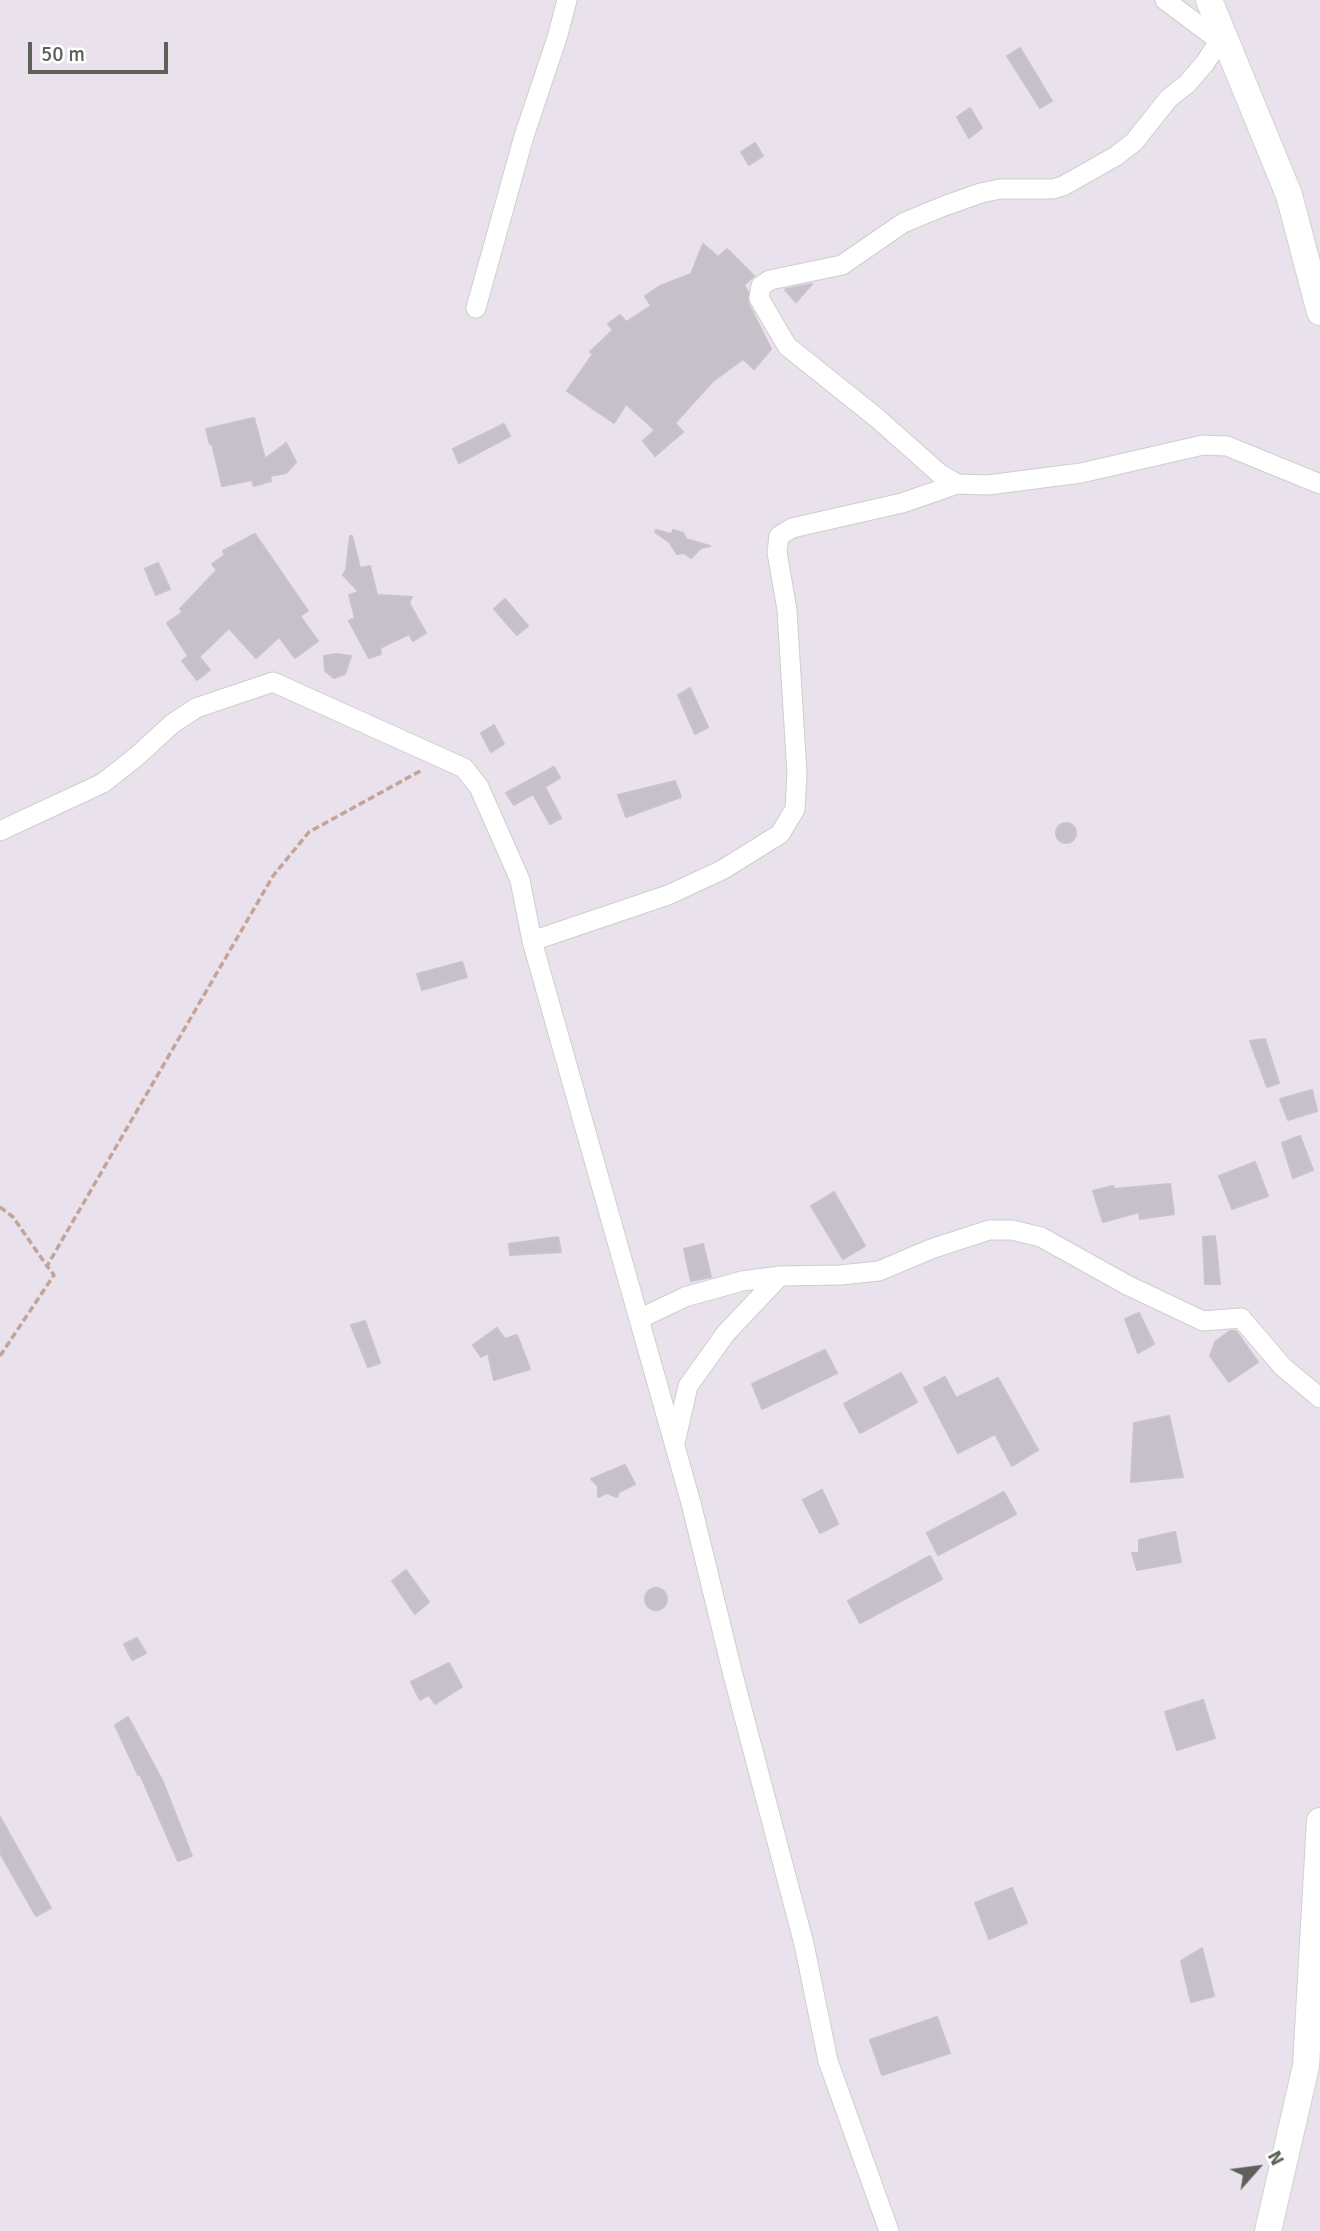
<!DOCTYPE html>
<html>
<head>
<meta charset="utf-8">
<style>
	body { margin:0 }
	#map { position:relative; width:1320px; height:2231px; overflow:hidden; background:#e9e1ec; font-family:Signika,sans-serif }
	canvas { display:block }
	.north { position:absolute; left:1222px; top:2133px; width:70px; height:70px; -webkit-text-stroke:5px #fff; paint-order:stroke; rotate:62deg; font-size:19px; font-weight:700; line-height:28px; text-align:center; color:#5d615a }
	.north::after { content:''; display:block; margin:auto; width:24px; height:32px; background:#5d615a; clip-path:polygon(50% 0,100% 100%,50% 72%,0 100%) }
	.scale { position:absolute; left:28px; top:42px; width:140px; height:32px; box-sizing:border-box; border:4px solid #5d615a; border-top:0; padding-left:9px; font-size:21px; line-height:24px; white-space:nowrap; color:#5d615a; -webkit-text-stroke:5px #fff; paint-order:stroke }
</style>
</head>
<body>
<div id="map">
<canvas width="1320" height="2231"></canvas>
<div class="north">N</div>
<div class="scale">50 m</div>
</div>
<script>
const ctx = document.querySelector('canvas').getContext('2d');
ctx.lineJoin = 'round';
function fillPath(path, color) { ctx.fillStyle = color; ctx.fill(path, 'evenodd'); }
const poly = rows => new Path2D(rows.map(r => 'M' + r).join(''));
function stroke(path, color, width, dash) { ctx.strokeStyle = color; ctx.lineWidth = width; ctx.lineCap = dash ? 'butt' : 'round'; ctx.setLineDash(dash || []); ctx.stroke(path); }
const building = poly([
	[1020,48,1052,101,1040,108,1007,56,1020,48],
	[970,108,982,128,969,138,957,117,970,108],
	[755,143,763,156,749,165,741,152,755,143],
	[703,244,718,257,727,249,754,276,744,285,748,292,748,303,771,349,754,369,743,359,712,382,675,423,683,432,655,456,643,441,655,430,626,404,614,423,567,391,593,354,590,352,613,330,608,324,620,315,626,322,651,306,645,296,660,286,691,274,703,244],
	[812,284,796,302,785,290,786,289,812,284],
	[254,418,265,459,286,443,296,462,286,473,270,476,271,481,254,486,252,480,222,486,212,443,210,444,206,429,254,418],
	[504,424,510,436,459,463,453,449,504,424],
	[656,530,672,534,673,530,683,533,686,539,710,546,701,548,691,558,684,553,677,554,669,542,655,532,656,530],
	[255,534,308,611,300,616,318,641,295,658,279,637,256,658,229,628,199,657,210,670,197,680,182,661,188,656,167,623,183,612,180,609,217,570,212,564,225,555,223,551,255,534],
	[350,536,352,536,360,568,370,566,377,595,412,597,409,603,426,633,413,641,409,634,380,648,381,654,369,658,349,621,355,618,349,595,359,592,343,575,346,570,350,536],
	[158,563,170,589,156,595,145,569,158,563],
	[505,599,528,626,517,635,494,609,505,599],
	[336,654,351,656,345,674,334,678,325,671,324,656,336,654],
	[690,688,708,727,695,734,678,695,690,688],
	[494,725,504,744,491,752,481,733,494,725],
	[554,767,560,778,545,787,561,818,550,824,533,794,514,805,506,793,554,767],
	[675,781,681,797,626,817,618,795,675,781],
	'1056 833a10 10 0 1 1 20 0a10 10 0 1 1-20 0Z',
	[462,962,467,977,422,990,417,974,462,962],
	[1265,1039,1279,1083,1267,1087,1250,1041,1265,1039],
	[1312,1090,1317,1111,1288,1120,1280,1099,1312,1090],
	[1300,1136,1313,1170,1293,1178,1282,1143,1300,1136],
	[1255,1162,1268,1196,1232,1209,1219,1176,1255,1162],
	[1170,1184,1174,1214,1140,1219,1139,1212,1103,1222,1093,1191,1113,1186,1114,1189,1170,1184],
	[834,1192,865,1246,843,1259,811,1206,834,1192],
	[1215,1236,1220,1284,1205,1284,1203,1237,1215,1236],
	[558,1237,561,1252,510,1255,509,1244,558,1237],
	[703,1244,711,1277,691,1281,684,1249,703,1244],
	[1139,1313,1154,1344,1138,1353,1125,1319,1139,1313],
	[365,1321,380,1363,368,1367,351,1325,365,1321],
	[497,1328,505,1339,517,1335,530,1369,494,1380,488,1353,481,1357,473,1345,497,1328],
	[1230,1331,1236,1331,1258,1362,1229,1382,1210,1356,1215,1342,1230,1331],
	[825,1350,837,1373,762,1409,752,1384,825,1350],
	[901,1373,917,1402,860,1433,844,1404,901,1373],
	[945,1377,956,1398,998,1378,1038,1450,1012,1466,995,1434,958,1453,924,1388,945,1377],
	[1169,1416,1183,1477,1131,1482,1134,1423,1169,1416],
	[625,1465,635,1484,619,1492,617,1497,607,1493,598,1497,598,1486,591,1479,625,1465],
	[822,1490,838,1524,820,1533,803,1500,822,1490],
	[1004,1492,1016,1514,938,1555,927,1533,1004,1492],
	[1175,1532,1181,1562,1137,1570,1132,1553,1139,1553,1139,1540,1175,1532],
	[930,1556,942,1579,860,1623,848,1601,930,1556],
	[406,1570,429,1602,415,1614,392,1581,406,1570],
	'645 1599a11 11 0 1 1 22 0a11 11 0 1 1-22 0Z',
	[137,1638,146,1653,132,1660,124,1644,137,1638],
	[449,1663,462,1687,435,1704,429,1695,420,1700,411,1682,449,1663],
	[1203,1700,1215,1738,1177,1750,1165,1712,1203,1700],
	[128,1717,163,1782,192,1856,178,1861,140,1774,138,1775,115,1725,128,1717],
	[0,1817,51,1908,36,1916,0,1853,0,1817],
	[1012,1888,1027,1923,989,1939,975,1903,1012,1888],
	[1202,1948,1214,1996,1191,2002,1181,1961,1202,1948],
	[937,2017,950,2053,882,2075,870,2040,937,2017]
]);
fillPath(building, '#c6c0c9');
stroke(building, '#cbc0d0', 2);
const street = poly([
	[1165,0,1229,48],
	[1219,41,1205,63,1187,84,1169,98,1134,142,1116,156,1063,186,1053,189,1000,189,981,193,944,206,903,223,842,265,770,280,761,286,759,298,787,346,877,418,940,474,957,484,988,485,1081,473,1203,445,1227,446,1320,484],
	[476,308,524,136,557,38,567,0],
	[0,831,103,783,136,757,172,724,196,708,273,682,464,768,479,787,520,880,532,941,691,1503,733,1675,804,1944,828,2061,889,2231],
	[532,941,668,895,722,870,780,834,795,809,797,774,787,610,777,552,779,536,792,528,902,503,957,484],
	[639,1319,685,1297,742,1281,780,1276,840,1275,879,1271,931,1249,989,1230,1012,1230,1041,1237,1127,1285,1203,1321,1241,1318,1283,1367,1320,1398],
	[675,1443,688,1386,726,1333,780,1276]
]);
const secondary = poly([
	[1209,0,1289,195,1320,312],
	[1268,2231,1306,2066,1320,1821]
]);
stroke(street, '#ccd0ca', 21);
stroke(secondary, '#cfd4cc', 28);
stroke(poly([
	[0,1207,13,1217,47,1266,273,876,309,832,422,770],
	[0,1356,54,1275,47,1266]
]), '#c2a499', 3.5, [7, 3.5]);
stroke(street, '#fff', 19);
stroke(secondary, '#fff', 26);
</script>
</body>
</html>
